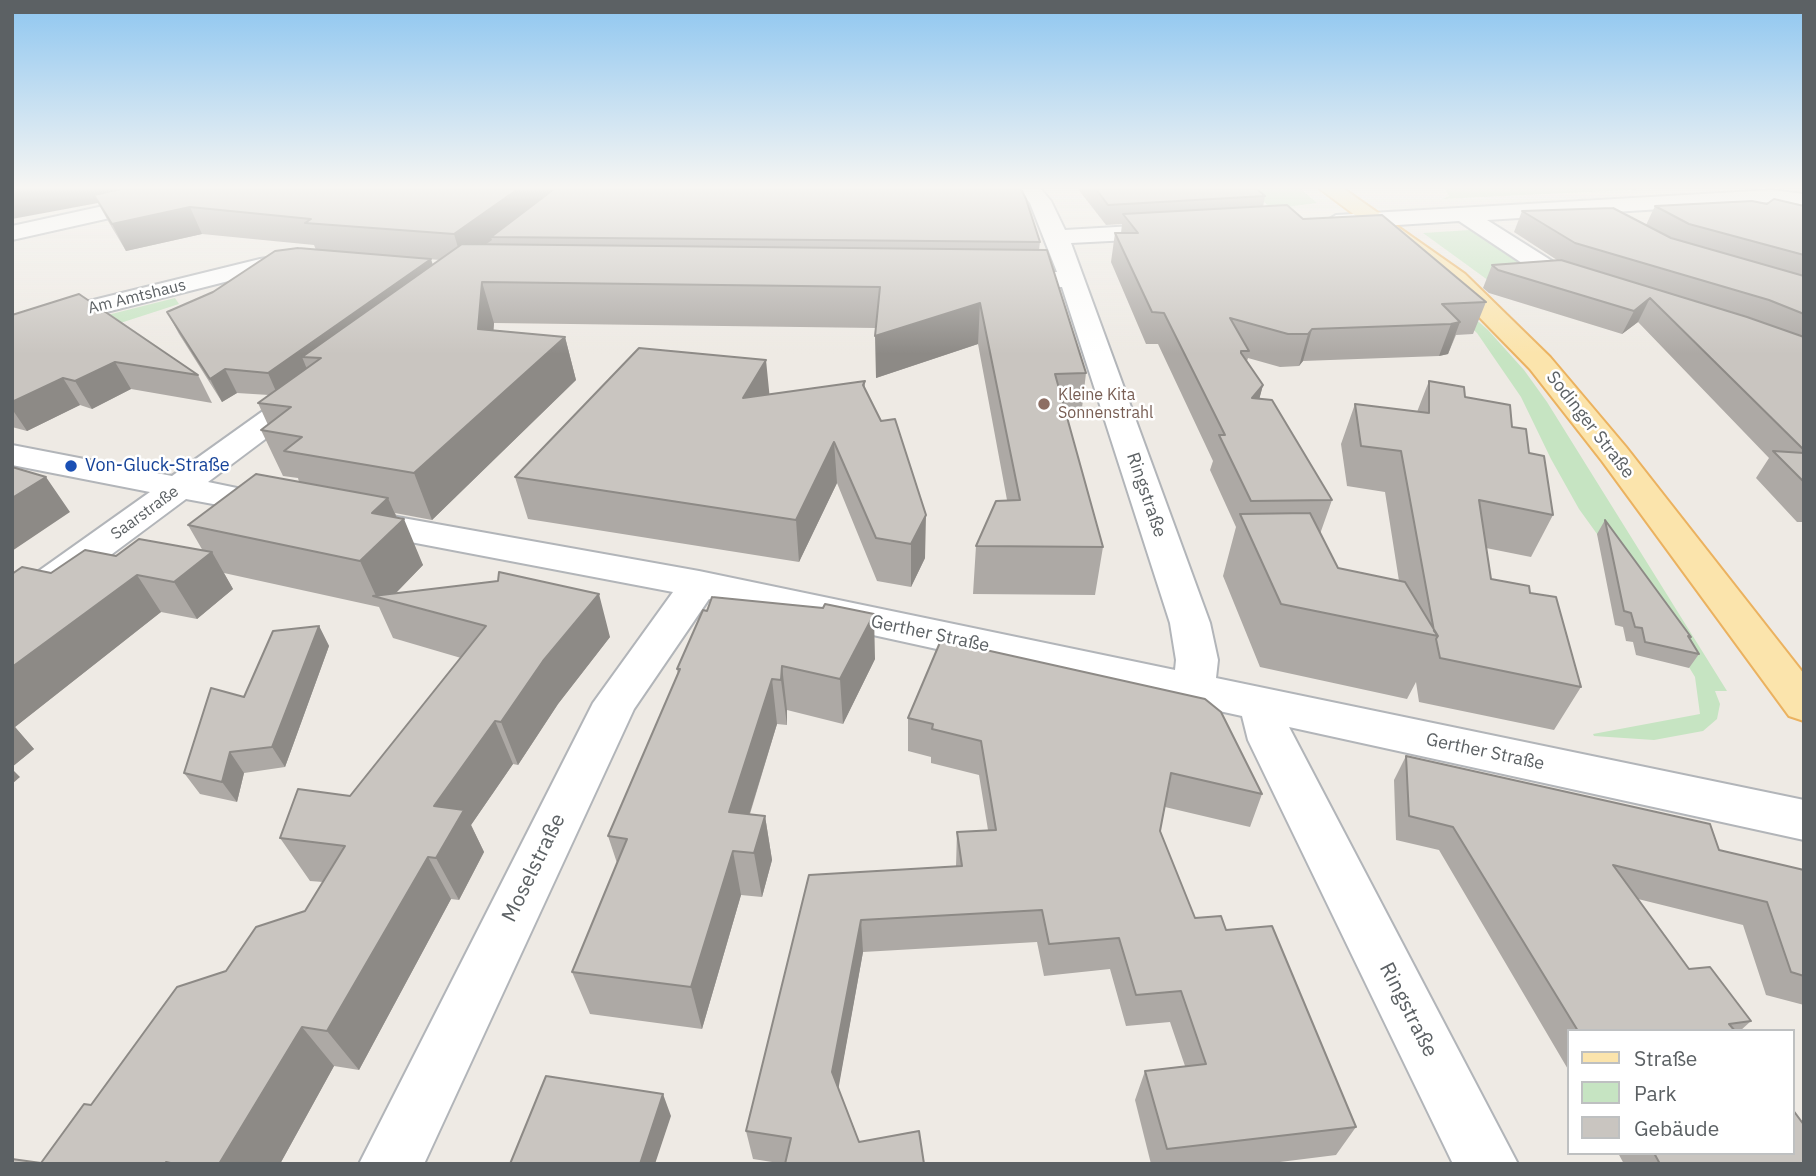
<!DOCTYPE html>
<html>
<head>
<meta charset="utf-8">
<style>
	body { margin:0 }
	#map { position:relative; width:1816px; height:1176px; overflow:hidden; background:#eeeae4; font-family:"IBM Plex Sans",sans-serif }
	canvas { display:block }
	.frame { position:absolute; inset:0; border:14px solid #5c6164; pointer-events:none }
	.legend { position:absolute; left:1567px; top:1029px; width:228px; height:126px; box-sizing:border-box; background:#fff; border:2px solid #bec0c1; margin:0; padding:9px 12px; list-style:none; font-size:21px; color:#5c6164 }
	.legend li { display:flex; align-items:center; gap:14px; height:35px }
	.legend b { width:35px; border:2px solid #bec0c1 }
</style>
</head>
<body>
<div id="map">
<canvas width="1816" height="1176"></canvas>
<div class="frame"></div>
<ul class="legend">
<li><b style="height:9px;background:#fbe4ac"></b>Straße</li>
<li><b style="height:19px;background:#c6e4c2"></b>Park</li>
<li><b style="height:19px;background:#c9c5c0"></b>Gebäude</li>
</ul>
</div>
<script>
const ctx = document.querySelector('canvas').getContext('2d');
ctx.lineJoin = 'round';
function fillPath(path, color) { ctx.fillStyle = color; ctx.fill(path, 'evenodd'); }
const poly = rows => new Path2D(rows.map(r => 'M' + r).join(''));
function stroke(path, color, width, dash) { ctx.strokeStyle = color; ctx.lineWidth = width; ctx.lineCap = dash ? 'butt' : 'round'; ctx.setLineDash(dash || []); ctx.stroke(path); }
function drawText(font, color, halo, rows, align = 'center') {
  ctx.font = font + ' "IBM Plex Sans",sans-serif'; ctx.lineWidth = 5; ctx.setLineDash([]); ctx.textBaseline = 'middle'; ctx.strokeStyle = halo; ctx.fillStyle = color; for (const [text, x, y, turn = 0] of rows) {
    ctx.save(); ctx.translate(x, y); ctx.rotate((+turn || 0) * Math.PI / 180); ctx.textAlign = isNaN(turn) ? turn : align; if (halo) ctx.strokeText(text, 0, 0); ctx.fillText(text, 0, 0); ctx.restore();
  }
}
fillPath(poly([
	[1250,189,1301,189,1317,203,1272,209],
	[1444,189,1653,189,1442,199,1449,196],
	[1470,230,1548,282,1496,286,1423,233],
	[1413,275,1454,300,1488,330,1524,370,1547,402,1727,691,1715,691,1720,704,1717,719,1703,731,1654,740,1594,736,1593,734,1700,714,1695,677,1667,631,1579,509,1551,459,1521,397,1477,333],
	[175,298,179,304,105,328,12,339]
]), '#c6e4c2');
const minor = poly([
	[181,189,222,189,212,195,12,240,12,226,181,189],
	[1019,189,1041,189,1051,201,1065,230,1167,224,1178,231,1167,238,1071,243,1210,623,1218,660,1216,678,1804,800,1804,840,1289,727,1518,1164,1453,1164,1248,740,1242,716,709,599,634,709,424,1164,359,1164,593,703,673,592,358,532,345,529,340,521,345,513,358,510,699,571,1175,670,1176,660,1170,623,1062,287,1004,286,995,284,992,279,995,274,1004,272,1057,272,1030,203,1019,189],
	[1772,190,1804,194,1804,206,1772,202,1487,220,1552,261,1595,278,1599,283,1595,288,1586,291,1534,271,1459,221,1336,229,1325,222,1336,215,1772,190],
	[300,253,309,255,312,260,309,265,260,273,12,336,12,320,260,259,300,253],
	[309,383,320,386,324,392,320,398,208,482,290,499,295,506,290,513,278,516,186,499,26,618,12,622,12,590,150,492,12,465,12,445,172,476,298,386,309,383]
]);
const major = poly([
	[1320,189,1344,189,1465,274,1550,357,1626,447,1804,674,1804,721,1789,716,1602,461,1530,369,1447,284,1320,189]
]);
stroke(minor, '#b2b5b9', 4);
stroke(major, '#ebb260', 4);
fillPath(minor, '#fff');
fillPath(major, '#fbe4ac');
fillPath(poly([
	[12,189,1040,242,1039,250,1086,373,1081,417,1067,418,1103,547,1095,595,973,594,976,546,1007,500,978,344,876,378,876,328,494,323,493,330,565,337,576,380,432,520,395,513,423,565,396,593,610,637,558,704,518,765,513,764,471,825,484,852,459,900,451,899,359,1070,334,1066,280,1164,12,1164,41,1163,91,1105,226,971,305,911,323,882,310,881,280,838,350,796,461,658,393,638,379,607,224,573,233,589,197,619,161,612,15,727,34,749,12,767,12,574,51,573,116,556,203,551,188,525,299,482,298,478,283,476,261,430,268,425,258,403,269,395,237,393,222,402,179,334,167,312,316,250,314,245,202,234,126,251,108,221,98,203],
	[392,256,440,260,433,264],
	[1078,189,1257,189,1265,196,1263,207,1303,219,1486,302,1473,334,1456,335,1448,354,1439,356,1303,361,1299,366,1280,367,1248,358,1247,361,1263,385,1259,399,1332,500,1320,534,1338,568,1399,581,1385,492,1347,486,1341,444,1355,404,1417,412,1429,381,1465,397,1512,427,1529,453,1553,515,1531,557,1486,548,1491,579,1530,593,1581,687,1554,730,1419,702,1416,682,1407,699,1260,667,1223,576,1236,527,1210,470,1213,461,1158,344,1146,344,1111,262,1115,233,1121,233,1122,224,1106,225],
	[1767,204,1804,206,1804,522,1797,522,1756,478,1769,458,1638,322,1622,334,1489,293,1483,288,1492,265,1557,260,1514,232,1522,211,1646,225,1655,206],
	[12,315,198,375,212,403,131,389,92,409,80,405,27,431,12,427],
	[865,381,865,389,925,558,911,587,877,581,837,483,799,562,528,519,515,477,770,394],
	[1605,520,1691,637,1690,638,1699,654,1689,668,1636,655,1633,642,1626,641,1623,627,1615,625,1597,534],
	[319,626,329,646,285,767,244,773,237,802,200,794,184,773,244,697],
	[941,640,1262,794,1250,827,1165,807,1160,831,1195,918,1226,930,1356,1127,1336,1155,1264,1164,1151,1164,1135,1100,1145,1071,1185,1066,1170,1022,1126,1026,1110,969,1044,976,1037,942,863,952,838,1088,785,1164,753,1159,746,1131,809,875,956,866,957,832,988,830,979,775,931,763,931,757,908,751,908,718],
	[875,659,843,724,787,710,787,725,777,724,750,814,765,816,772,860,762,897,741,895,702,1029,590,1014,572,972,617,863,608,836,678,675,677,669],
	[1406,756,1719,850,1804,870,1804,1005,1766,995,1743,925,1638,899,1689,969,1751,1021,1740,1031,1569,1031,1569,1071,1439,850,1396,840,1394,780],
	[1618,1153,1793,1153,1804,1164,1624,1164]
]), '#ada9a5');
fillPath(poly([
	[19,189,166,189,94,195,98,203,12,219,12,191],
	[518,189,560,189,491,237,492,240,462,261,454,234],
	[190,207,202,234,126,251,112,224],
	[431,259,438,280,302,357,309,374,278,396,268,373],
	[482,282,494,323,491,371,478,329],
	[1650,298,1638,322,1622,334,1634,311],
	[980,303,978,344,876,378,875,336],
	[1460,322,1448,354,1439,356,1451,324],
	[1312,329,1303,361,1299,366,1308,334],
	[565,337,576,380,432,520,414,473],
	[766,360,770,400,743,398],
	[115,362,131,389,92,409,75,381],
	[225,369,237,393,222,402,210,379],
	[63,378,80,405,27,431,12,409,12,402],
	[1263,385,1254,419,1252,398],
	[834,442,837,483,799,562,796,520],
	[46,477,70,512,12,551,12,498],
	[388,498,399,523,404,519,423,565,389,600,376,596,360,561,372,513],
	[926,515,925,558,911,587,911,544],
	[212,552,233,589,197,619,174,582],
	[137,575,161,612,15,727,34,749,12,767,12,667],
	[599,594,610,637,558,704,518,765,501,722,543,661],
	[874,614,875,659,843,724,840,679],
	[319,626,329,646,285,767,272,747],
	[782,666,787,710,787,725,781,680],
	[772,679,777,724,738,851,729,812],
	[495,721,513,764,471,825,484,852,459,900,436,858,434,806],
	[230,752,244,773,237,802,222,782],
	[12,769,20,777,12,784],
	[765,816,772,860,762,897,754,853],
	[733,851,741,895,702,1029,691,987],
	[428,857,451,899,359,1070,327,1031],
	[861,920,863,952,836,1102,832,1072],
	[302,1027,334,1066,280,1164,219,1164],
	[663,1094,671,1116,655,1164,640,1164]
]), '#8d8a86');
const building = poly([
	[121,189,518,189,454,234,305,223,311,219,190,207,112,224,94,195,121,189],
	[554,189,1021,189,1026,199,1040,242,491,237,554,189],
	[1096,189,1257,189,1265,196,1108,205,1096,189],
	[1774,199,1804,206,1804,255,1689,224,1655,206,1752,201,1767,204,1774,199],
	[1287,205,1303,219,1382,215,1486,302,1442,304,1460,322,1451,324,1312,329,1308,334,1288,334,1230,318,1249,351,1241,351,1241,353,1263,385,1252,398,1272,400,1332,500,1251,501,1219,435,1225,435,1164,313,1152,312,1115,233,1138,233,1123,214,1287,205],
	[1613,208,1671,238,1804,276,1804,314,1769,300,1575,243,1522,211,1613,208],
	[462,244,1047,250,1086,373,1055,374,1103,547,976,546,996,501,1020,500,980,303,875,336,880,287,482,282,478,329,565,337,414,473,284,451,302,437,261,430,291,407,258,403,321,358,302,357,462,244],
	[298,248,431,259,268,373,225,369,210,379,167,312,213,292,275,251,298,248],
	[1561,260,1747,317,1804,337,1804,450,1650,298,1634,311,1498,270,1492,265,1561,260],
	[79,294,198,375,115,362,75,381,63,378,12,402,12,315,79,294],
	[639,348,766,360,743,398,865,381,863,385,881,421,895,419,926,515,911,544,876,538,834,442,796,520,515,477,639,348],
	[1429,381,1464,387,1465,397,1510,405,1512,427,1526,429,1529,453,1544,456,1553,515,1479,500,1491,579,1529,586,1530,593,1556,597,1581,687,1440,658,1436,639,1438,636,1434,631,1401,451,1361,446,1355,404,1429,413,1429,381],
	[1773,451,1804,453,1804,482,1773,451],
	[12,467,46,477,12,498,12,467],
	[256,474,388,498,372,513,404,519,360,561,188,525,256,474],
	[1310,513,1338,568,1405,582,1438,636,1281,604,1240,514,1310,513],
	[1605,520,1691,637,1688,636,1699,654,1645,642,1642,628,1635,627,1631,613,1624,611,1605,520],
	[139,539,212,552,174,582,137,575,12,667,12,574,22,567,51,573,85,550,116,556,139,539],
	[499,572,599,594,543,661,501,722,495,721,434,806,464,810,436,858,428,857,327,1031,302,1027,219,1164,175,1164,166,1162,165,1164,12,1164,12,1159,41,1163,84,1104,91,1105,177,987,226,971,256,927,305,911,345,846,280,838,298,789,350,796,486,626,373,596,498,581,499,572],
	[712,597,823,608,825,604,874,614,840,679,782,666,781,680,772,679,729,812,765,816,754,853,733,851,691,987,572,972,627,839,608,836,680,669,677,669,703,610,707,611,712,597],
	[319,626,272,747,230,752,222,782,184,773,211,688,244,697,273,631,319,626],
	[941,640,1205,699,1221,712,1262,794,1171,773,1160,831,1195,918,1221,916,1226,930,1272,926,1356,1127,1167,1149,1145,1071,1206,1064,1181,991,1136,995,1119,938,1049,944,1042,910,861,920,832,1072,859,1142,919,1131,924,1164,785,1164,791,1138,746,1131,809,875,962,866,957,832,996,830,981,741,932,729,933,724,908,718,941,640],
	[1406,756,1710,824,1719,850,1804,870,1804,976,1791,972,1767,902,1613,865,1689,969,1710,967,1751,1021,1729,1024,1735,1031,1578,1031,1453,827,1409,816,1406,756],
	[546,1076,663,1094,640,1164,510,1164,546,1076],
	[1793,1110,1804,1125,1804,1164,1660,1164,1654,1153,1793,1153,1793,1110]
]);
fillPath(building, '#c9c5c0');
stroke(building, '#8d8a86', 2);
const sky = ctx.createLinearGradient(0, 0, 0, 354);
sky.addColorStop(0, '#8ec6f0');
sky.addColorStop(0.53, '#f7f6f3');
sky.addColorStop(1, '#f7f6f300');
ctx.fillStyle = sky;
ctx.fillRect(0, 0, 1816, 354);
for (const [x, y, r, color] of [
	[1044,404,7,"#8d6e63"],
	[71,466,7,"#1a4fb4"]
]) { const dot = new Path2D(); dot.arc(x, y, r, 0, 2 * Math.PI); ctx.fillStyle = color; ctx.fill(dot); stroke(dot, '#fff', 2.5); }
drawText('16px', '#5c6164', '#fff', [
	["Am Amtshaus",137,297,-14],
	["Saarstraße",145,513,-36]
]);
drawText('16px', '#785e54', '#fff', [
	["Kleine Kita",1058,395],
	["Sonnenstrahl",1058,413]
], 'left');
drawText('18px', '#5c6164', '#fff', [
	["Sodinger Straße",1590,425,52],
	["Ringstraße",1146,495,71],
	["Gerther Straße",930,634,12],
	["Gerther Straße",1485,752,12]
]);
drawText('18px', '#164399', '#fff', [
	["Von-Gluck-Straße",85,466]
], 'left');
drawText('21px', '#5c6164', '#fff', [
	["Moselstraße",534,868,-64],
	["Ringstraße",1408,1010,63]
]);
</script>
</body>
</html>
